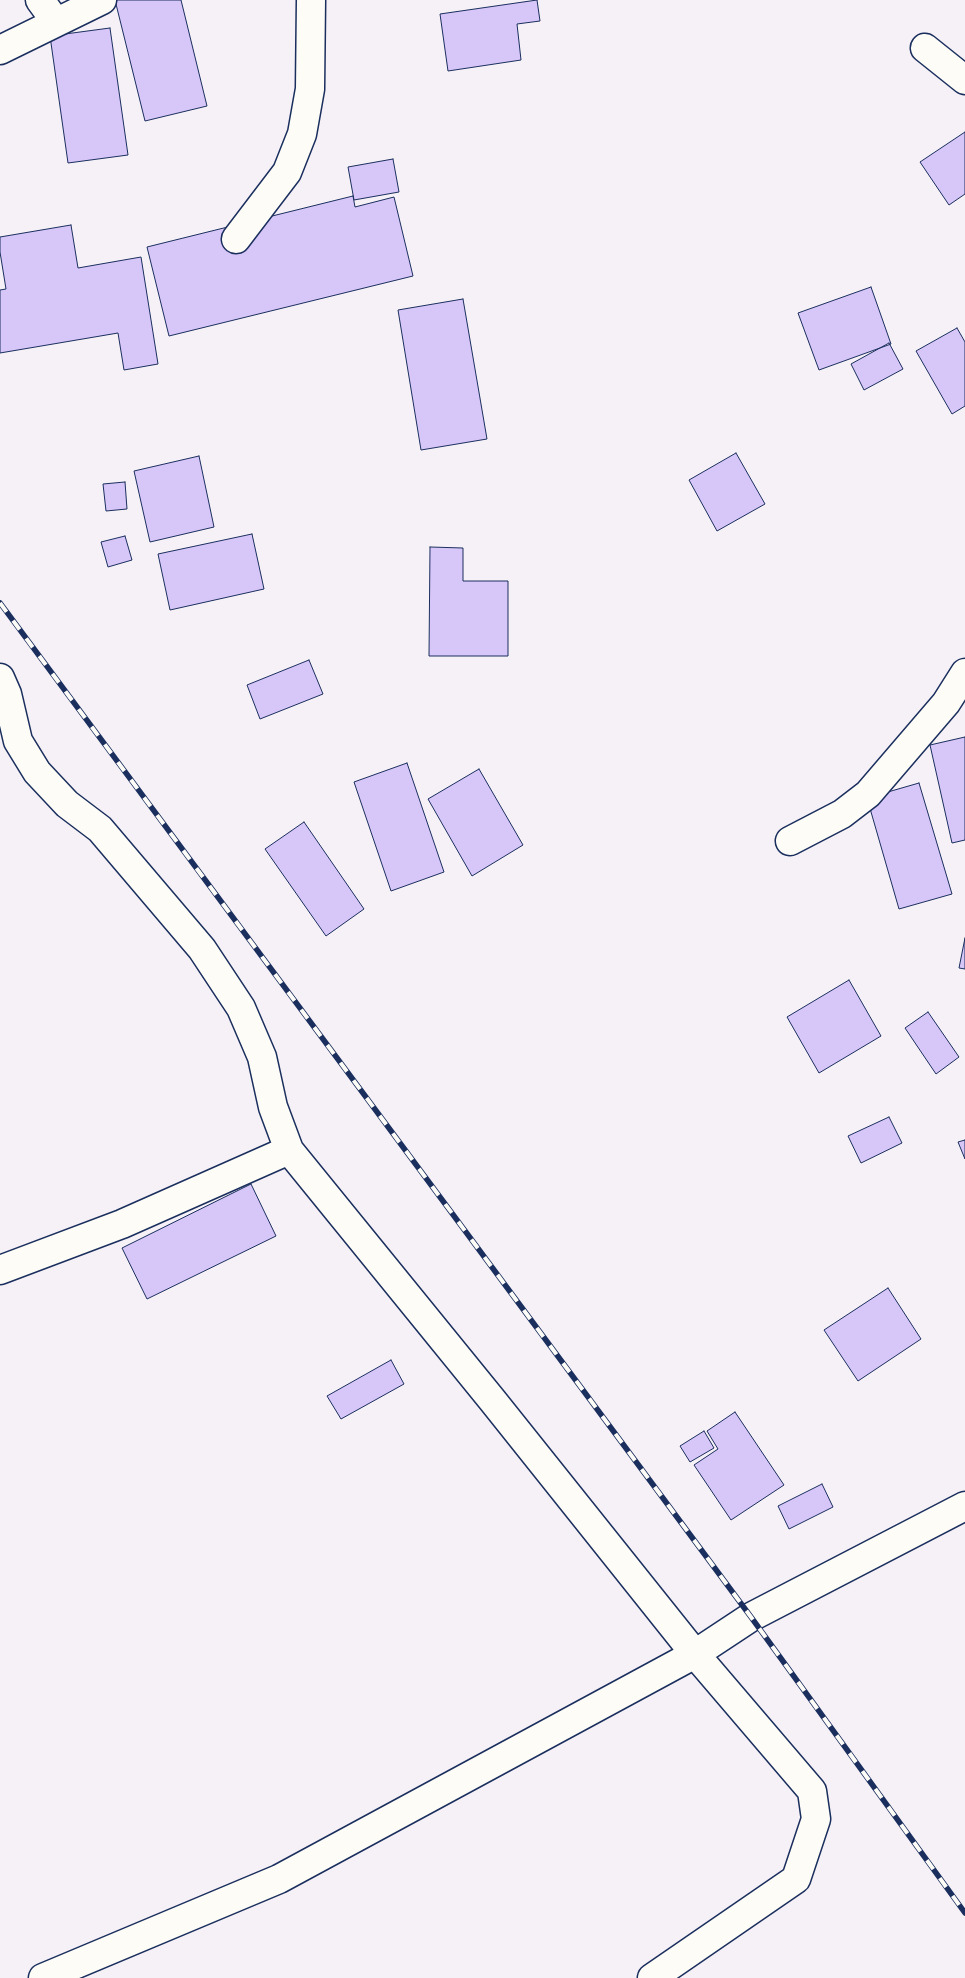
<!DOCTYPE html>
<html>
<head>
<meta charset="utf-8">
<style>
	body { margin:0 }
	canvas { display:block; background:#f5f1f7 }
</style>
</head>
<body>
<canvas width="965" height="1978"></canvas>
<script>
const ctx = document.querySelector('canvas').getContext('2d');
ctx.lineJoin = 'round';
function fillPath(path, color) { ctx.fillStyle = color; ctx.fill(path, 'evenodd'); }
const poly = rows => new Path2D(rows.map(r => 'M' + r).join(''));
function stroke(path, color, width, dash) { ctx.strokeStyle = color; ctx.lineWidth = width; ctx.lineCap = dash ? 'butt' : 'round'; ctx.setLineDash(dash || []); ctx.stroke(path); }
const building = poly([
	[115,0,181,0,207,106,145,121,115,0],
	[537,0,540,21,517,24,521,60,448,71,440,14,537,0],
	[110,28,128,155,68,163,50,36,110,28],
	[965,132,965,194,949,205,920,162,965,132],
	[393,159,399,192,354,200,348,167,393,159],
	[353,196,355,207,394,197,413,276,169,336,147,247,353,196],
	[71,225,78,268,141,257,158,364,124,370,118,333,0,353,0,290,6,289,0,252,0,237,71,225],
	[871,287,891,344,819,370,798,313,871,287],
	[463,299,487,439,421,450,398,310,463,299],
	[957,328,965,342,965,406,952,414,916,351,957,328],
	[889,343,903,369,864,390,851,364,889,343],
	[736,453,765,504,717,531,689,480,736,453],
	[199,456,214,527,150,542,134,471,199,456],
	[125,482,127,509,106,511,103,484,125,482],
	[252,534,264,589,170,610,158,554,252,534],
	[125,536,132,560,108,567,101,542,125,536],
	[430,547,463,548,463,581,508,581,508,656,429,656,430,547],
	[309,660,323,694,260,719,247,685,309,660],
	[965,737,965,840,952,843,930,745,965,737],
	[407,763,444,872,391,891,354,782,407,763],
	[479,769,523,845,472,876,428,799,479,769],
	[919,783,952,894,899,909,867,798,919,783],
	[304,822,364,909,326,936,265,849,304,822],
	[965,938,965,969,959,968,965,938],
	[849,980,881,1036,819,1073,787,1017,849,980],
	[928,1012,959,1057,936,1074,905,1028,928,1012],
	[889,1117,902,1143,861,1163,848,1136,889,1117],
	[965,1140,965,1159,958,1142,965,1140],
	[251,1184,276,1236,147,1299,122,1248,251,1184],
	[888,1288,921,1339,858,1381,824,1330,888,1288],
	[391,1360,404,1384,341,1419,327,1396,391,1360],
	[735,1412,784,1485,731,1520,694,1465,718,1449,707,1431,735,1412],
	[704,1431,714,1448,690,1462,680,1446,704,1431],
	[822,1484,833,1507,789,1529,778,1506,822,1484]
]);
fillPath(building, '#d7c6f8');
stroke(building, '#1b2f5e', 1);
const minor = poly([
	[40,0,56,22],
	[925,48,965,80],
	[0,50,102,0],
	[236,239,287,172,302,134,310,89,311,0],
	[0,678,7,694,18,741,37,772,67,804,100,829,202,949,241,1008,262,1057,273,1107,289,1150,493,1401,695,1654,812,1791,816,1819,796,1879,652,1978],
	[790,841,842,814,868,794,946,703,965,673],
	[0,1270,122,1224,289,1150],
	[43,1978,279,1879,695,1654,751,1617,965,1506]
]);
stroke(minor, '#1b2f5e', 31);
stroke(minor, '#fdfcf7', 28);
const rail = poly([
	[0,603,751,1617,965,1913]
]);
stroke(rail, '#1b2f5e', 5.5);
stroke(rail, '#fdfcf7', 4, [11]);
</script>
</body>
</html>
